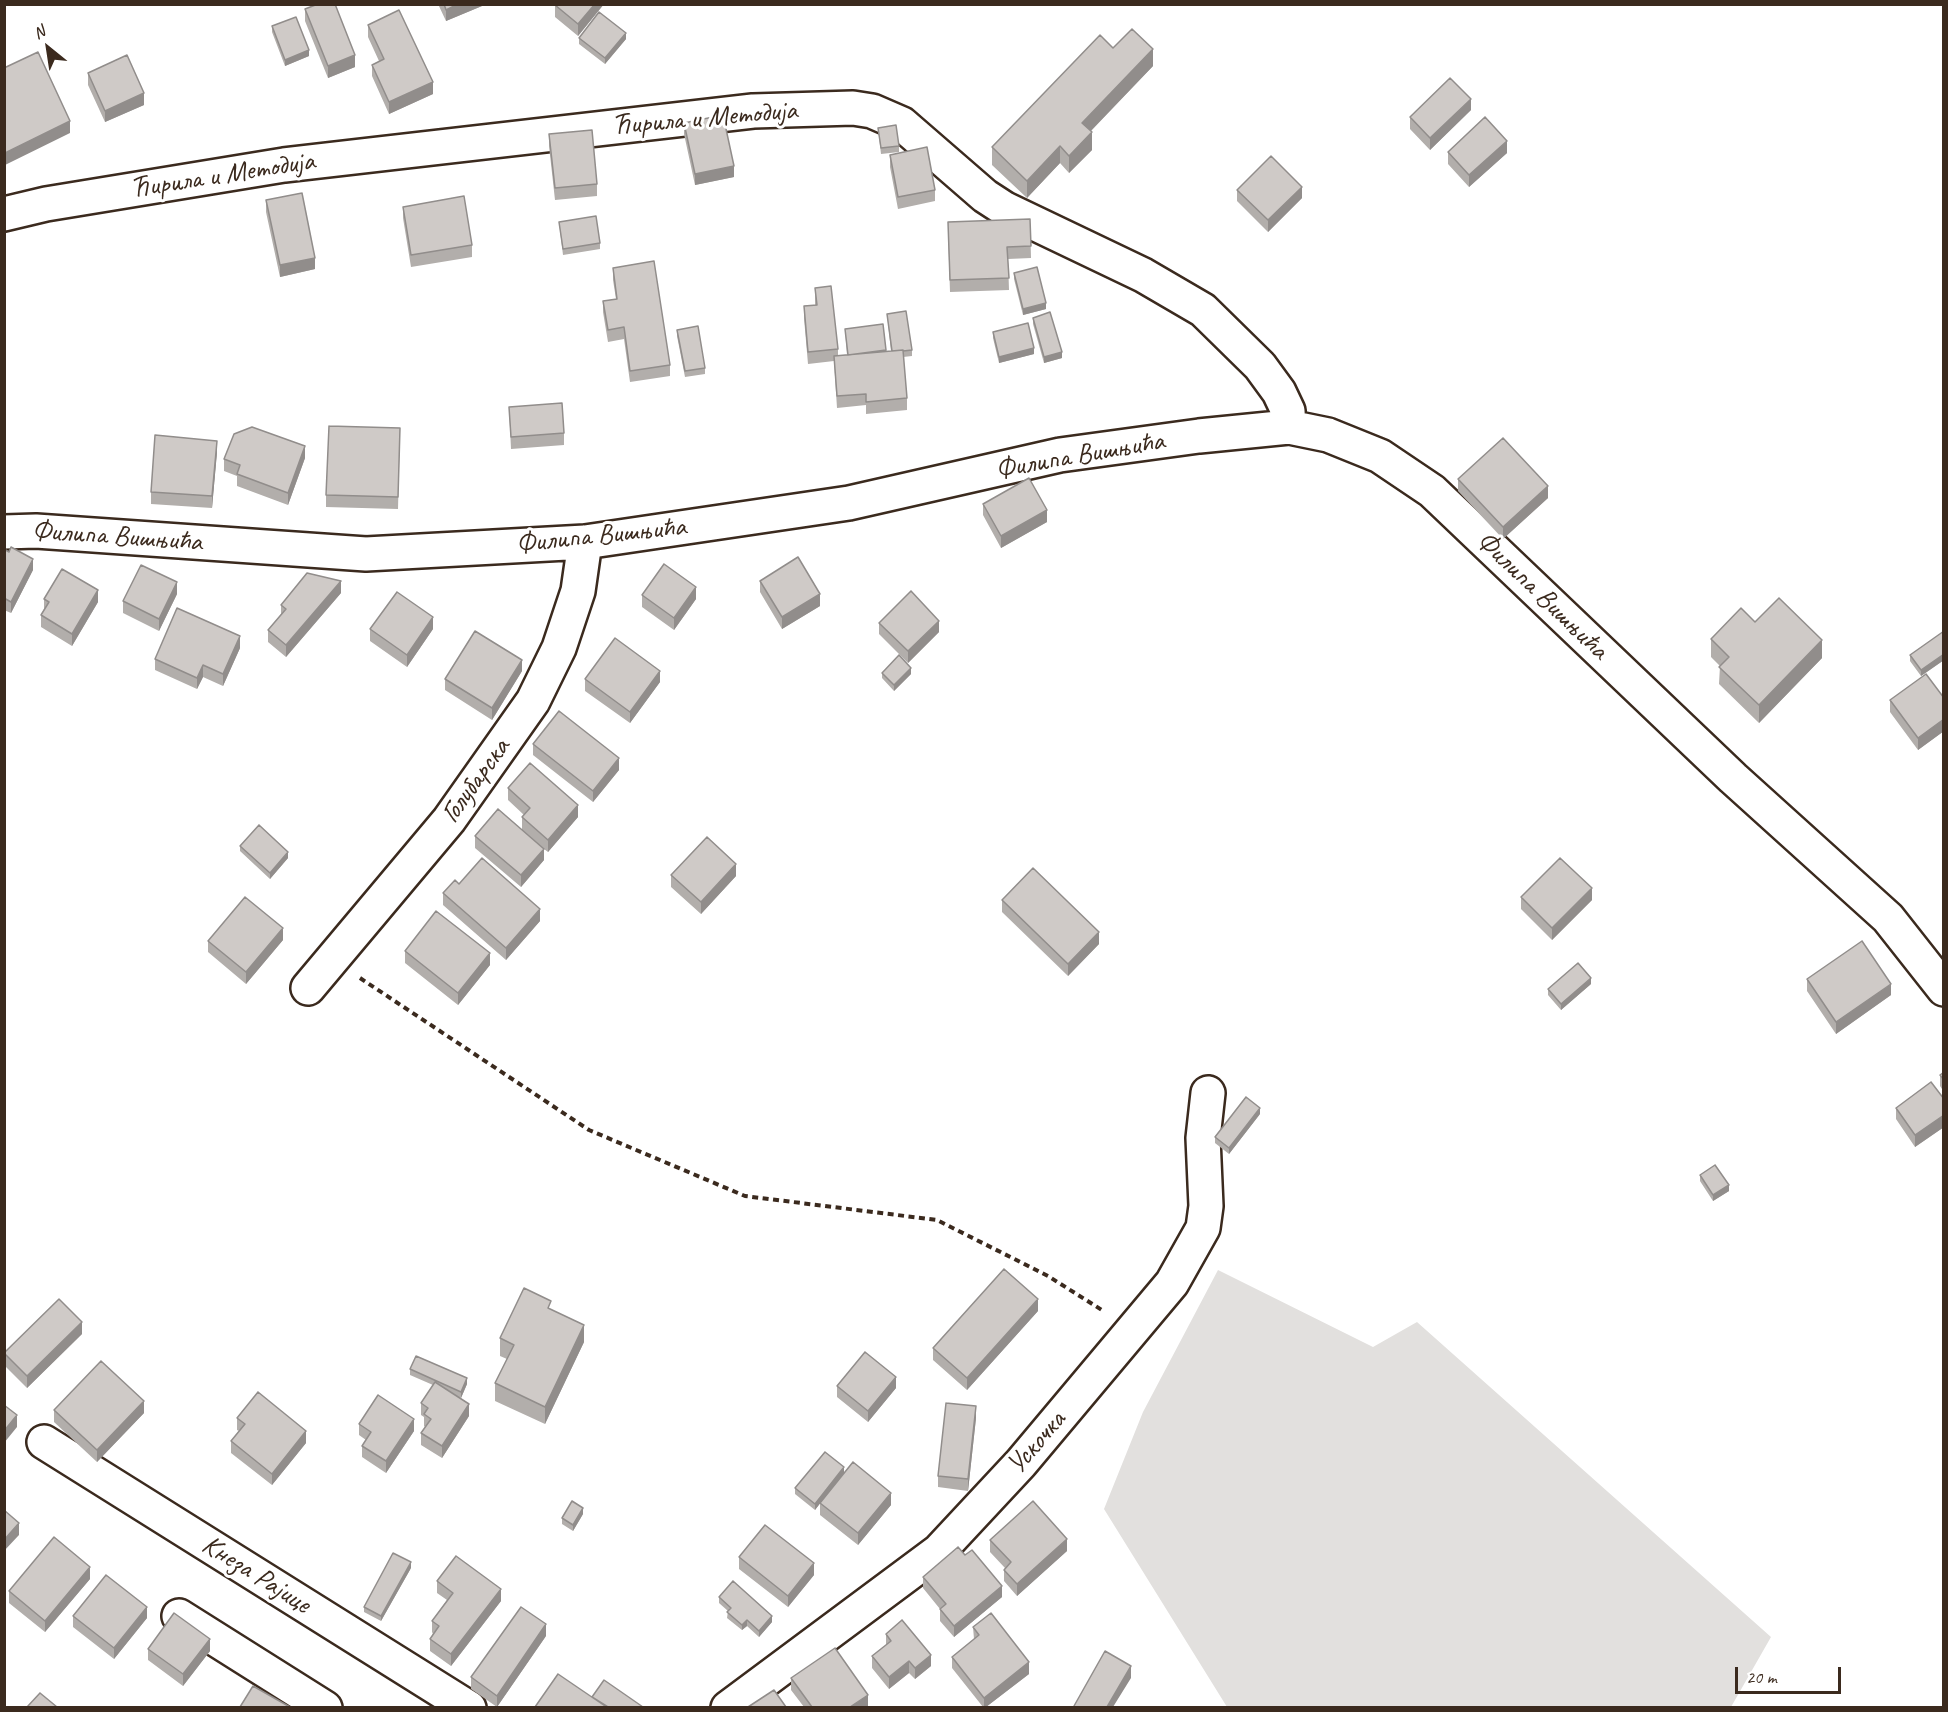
<!DOCTYPE html>
<html>
<head>
<meta charset="utf-8">
<style>
	body { margin:0 }
	#map { position:relative; width:1948px; height:1712px; overflow:hidden; background:#fff; font-family:Caveat,sans-serif }
	canvas { display:block }
	.frame { position:absolute; inset:0; border:6px solid #3b2a1e; pointer-events:none }
	.north { position:absolute; left:18px; top:18px; width:60px; height:60px; -webkit-text-stroke:4px #fff; paint-order:stroke; rotate:330deg; font-size:16px; font-weight:700; line-height:24px; text-align:center; color:#3b2a1e }
	.north::after { content:''; display:block; margin:auto; width:21px; height:27px; background:#3b2a1e; clip-path:polygon(50% 0,100% 100%,50% 72%,0 100%) }
	.scale { position:absolute; left:1735px; top:1667px; width:106px; height:27px; box-sizing:border-box; border:3px solid #3b2a1e; border-top:0; padding-left:8px; font-size:18px; line-height:21px; white-space:nowrap; color:#3b2a1e; -webkit-text-stroke:4px #fff; paint-order:stroke }
</style>
</head>
<body>
<div id="map">
<canvas width="1948" height="1712"></canvas>
<div class="frame"></div>
<div class="north">N</div>
<div class="scale">20 m</div>
</div>
<script>
const ctx = document.querySelector('canvas').getContext('2d');
ctx.lineJoin = 'round';
function fillPath(path, color) { ctx.fillStyle = color; ctx.fill(path, 'evenodd'); }
const poly = rows => new Path2D(rows.map(r => 'M' + r).join(''));
function stroke(path, color, width, dash) { ctx.strokeStyle = color; ctx.lineWidth = width; ctx.lineCap = dash ? 'butt' : 'round'; ctx.setLineDash(dash || []); ctx.stroke(path); }
function drawText(font, color, halo, rows, align = 'center') {
  ctx.font = font + ' Caveat,sans-serif'; ctx.lineWidth = 6; ctx.setLineDash([]); ctx.textBaseline = 'middle'; ctx.strokeStyle = halo; ctx.fillStyle = color; for (const [text, x, y, turn = 0] of rows) {
    ctx.save(); ctx.translate(x, y); ctx.rotate((+turn || 0) * Math.PI / 180); ctx.textAlign = isNaN(turn) ? turn : align; if (halo) ctx.strokeText(text, 0, 0); ctx.fillText(text, 0, 0); ctx.restore();
  }
}
fillPath(poly([
	[1218,1270,1373,1347,1417,1322,1771,1637,1731,1707,1227,1707,1104,1509,1143,1412]
]), '#e2e0de');
const minor = poly([
	[4,214,46,204,284,165,753,111,853,108,872,111,902,124,985,196,1005,209,1143,275,1203,310,1260,366,1279,392,1288,411,1289,427],
	[4,532,36,531,366,554,585,542,849,503,1060,455,1199,436,1289,427,1328,435,1380,456,1432,491,1733,778,1888,918,1944,989],
	[308,988,449,820,533,701,559,648,578,591,585,542],
	[44,1442,469,1708],
	[179,1616,325,1708],
	[728,1708,939,1551,1021,1463,1172,1283,1203,1228,1206,1206,1203,1138,1208,1093]
]);
stroke(minor, '#3b2a1e', 38);
stroke(poly([
	[360,978,589,1130,745,1196,937,1220,1048,1276,1105,1312]
]), '#3b2a1e', 4, [6, 4.5]);
stroke(minor, '#fff', 33);
fillPath(poly([
	[438,4,482,4,482,6,446,21],
	[555,4,604,4,578,36,555,17],
	[305,9,355,67,328,78,305,21],
	[368,25,433,94,389,114,372,76,372,65,379,61,368,37],
	[272,26,309,56,285,66,272,32],
	[579,38,626,39,605,64,579,44],
	[1113,48,1153,66,1091,131,1092,150,1069,173,1060,163,1027,198,992,165,992,147],
	[88,73,144,105,105,122,88,85],
	[1471,110,1430,150,1410,129,1410,117],
	[684,123,734,177,695,185,684,134],
	[878,128,899,146,899,152,881,154],
	[549,134,597,184,597,196,555,200,549,146],
	[1448,152,1507,153,1469,187,1448,164],
	[890,155,935,190,935,201,898,209,890,167],
	[1237,190,1302,198,1268,232,1237,201],
	[266,200,315,269,280,277,266,212],
	[403,207,472,245,472,257,411,267,403,218],
	[1030,219,1031,258,1008,259,1009,290,950,292,948,233],
	[559,222,600,243,600,249,563,255],
	[613,268,670,365,670,376,630,382,624,339,608,342,603,312,603,301,616,299,613,280],
	[1014,273,1046,309,1023,315,1014,279],
	[815,288,838,349,838,356,847,355,845,329,883,324,886,351,891,351,887,314,912,350,912,356,903,357,907,398,907,410,866,414,866,405,837,408,834,361,808,364,804,318,804,306,815,305],
	[1033,318,1062,358,1044,363,1033,324],
	[677,330,705,368,705,374,685,377,677,336],
	[993,332,1034,354,999,363,993,338],
	[509,407,564,433,564,445,511,449],
	[400,428,398,509,326,507,326,495],
	[217,452,212,508,151,504,151,492],
	[305,458,288,505,237,486,237,476,224,471,224,459],
	[1458,479,1548,498,1503,539,1458,491],
	[983,504,1047,522,1001,548,983,515],
	[4,549,9,552,33,570,11,613,4,610],
	[760,581,820,606,782,629,760,592],
	[341,593,286,657,268,642,268,630,281,614,281,605],
	[177,594,159,631,123,613,123,601],
	[642,595,696,599,674,630,642,607],
	[44,599,98,602,72,646,41,627,41,615,44,609],
	[1755,622,1822,658,1759,723,1719,684,1720,666,1711,657,1711,639],
	[879,623,939,632,908,663,879,634],
	[370,629,433,629,407,667,370,641],
	[1944,631,1944,660,1921,676,1910,661,1910,655],
	[240,648,223,686,203,677,197,689,155,670,155,659],
	[522,671,492,720,445,690,445,679],
	[882,673,911,674,894,691,882,678],
	[585,679,660,682,630,723,585,691],
	[1944,698,1944,731,1918,750,1890,712,1890,700],
	[533,744,619,770,593,802,533,755],
	[508,788,578,817,548,852,544,849,544,860,521,887,475,848,475,836,522,829,522,817,524,815,508,800],
	[240,846,288,858,270,879,240,851],
	[671,875,736,876,701,914,671,887],
	[459,884,540,921,506,960,443,905,443,893],
	[1521,897,1592,900,1552,940,1521,909],
	[1002,900,1099,944,1068,976,1002,912],
	[283,940,246,984,208,952,208,941],
	[405,951,490,965,458,1005,405,963],
	[1807,979,1891,995,1836,1034,1807,991],
	[1591,984,1561,1010,1548,995,1548,989],
	[1944,1072,1944,1092,1940,1086,1940,1075],
	[1944,1099,1944,1127,1915,1147,1896,1119,1896,1108],
	[1260,1114,1229,1154,1215,1143,1215,1137],
	[1700,1175,1729,1191,1713,1201,1700,1181],
	[551,1309,584,1342,545,1424,495,1401,495,1383,507,1359,500,1356,500,1338],
	[1038,1311,967,1390,933,1360,933,1348],
	[82,1334,27,1388,4,1365,4,1353],
	[410,1369,467,1384,461,1398,454,1395,469,1416,442,1458,421,1445,421,1433,425,1427,424,1426,424,1417,421,1415,421,1403,433,1385,410,1375],
	[837,1386,896,1388,868,1422,837,1397],
	[54,1410,144,1413,97,1462,54,1422],
	[237,1418,306,1443,272,1485,231,1453,231,1441,239,1431,237,1430],
	[976,1418,968,1491,938,1487,938,1476],
	[359,1424,414,1431,386,1473,362,1457,362,1446,366,1440,359,1435],
	[844,1473,891,1505,858,1545,820,1515,820,1503,815,1510,795,1494,795,1488],
	[583,1514,573,1531,562,1524,562,1518],
	[990,1540,1067,1551,1017,1596,1004,1581,1004,1570,1005,1568,990,1552],
	[739,1557,814,1575,788,1607,739,1569],
	[411,1568,381,1621,364,1612,364,1607],
	[923,1577,1002,1597,954,1637,940,1621,940,1609,923,1588],
	[90,1579,45,1632,9,1603,9,1591],
	[437,1581,501,1601,451,1666,430,1651,430,1639,433,1634,432,1632,432,1621,447,1600,437,1593],
	[719,1597,772,1622,759,1637,747,1626,742,1630,727,1618,728,1611,719,1603],
	[73,1616,147,1618,114,1659,73,1627],
	[973,1627,1029,1674,986,1707,983,1707,952,1668,952,1657,974,1639],
	[886,1634,931,1666,915,1679,909,1673,889,1689,872,1668,872,1656,886,1645],
	[546,1636,497,1707,471,1689,471,1677],
	[148,1649,210,1651,183,1686,148,1660],
	[791,1678,868,1707,804,1707,791,1690]
]), '#b2aeab');
fillPath(poly([
	[458,4,482,4,482,6,446,21,446,10],
	[595,4,604,4,578,36,578,24],
	[626,33,626,39,605,64,605,58],
	[1153,49,1153,66,1082,140,1082,123],
	[309,50,309,56,285,66,285,60],
	[355,55,355,67,328,78,328,66],
	[433,82,433,94,389,114,389,102],
	[144,93,144,105,105,122,105,111],
	[1471,99,1471,110,1430,150,1430,138],
	[70,121,70,133,5,165,5,153],
	[1092,132,1092,150,1069,173,1069,156],
	[1507,141,1507,153,1469,187,1469,175],
	[1060,146,1060,163,1027,198,1027,181],
	[734,166,734,177,695,185,695,174],
	[1302,187,1302,198,1268,232,1268,220],
	[315,258,315,269,280,277,280,265],
	[1046,303,1046,309,1023,315,1023,309],
	[1034,348,1034,354,999,363,999,357],
	[1062,352,1062,358,1044,363,1044,357],
	[217,441,217,452,212,508,212,496],
	[305,446,305,458,288,505,288,493],
	[1548,486,1548,498,1503,539,1503,527],
	[1047,510,1047,522,1001,548,1001,536],
	[33,559,33,570,11,613,11,602],
	[341,581,341,593,286,657,286,645],
	[177,582,177,594,159,631,159,619],
	[696,587,696,599,674,630,674,618],
	[98,590,98,602,72,646,72,634],
	[820,594,820,606,782,629,782,617],
	[433,617,433,629,407,667,407,655],
	[939,621,939,632,908,663,908,651],
	[240,636,240,648,223,686,223,674],
	[1822,640,1822,658,1759,723,1759,705],
	[1944,654,1944,660,1921,676,1921,670],
	[522,660,522,671,492,720,492,708],
	[203,665,203,677,197,689,197,678],
	[911,668,911,674,894,691,894,685],
	[660,671,660,682,630,723,630,712],
	[1944,719,1944,731,1918,750,1918,738],
	[619,758,619,770,593,802,593,791],
	[578,805,578,817,548,852,548,840],
	[544,849,544,860,521,887,521,875],
	[288,852,288,858,270,879,270,873],
	[736,864,736,876,701,914,701,902],
	[1592,888,1592,900,1552,940,1552,928],
	[540,909,540,921,506,960,506,948],
	[283,928,283,940,246,984,246,972],
	[1099,932,1099,944,1068,976,1068,964],
	[490,953,490,965,458,1005,458,993],
	[1591,978,1591,984,1561,1010,1561,1004],
	[1891,984,1891,995,1836,1034,1836,1022],
	[1260,1108,1260,1114,1229,1154,1229,1148],
	[1944,1115,1944,1127,1915,1147,1915,1135],
	[1729,1185,1729,1191,1713,1201,1713,1195],
	[1038,1299,1038,1311,967,1390,967,1378],
	[82,1322,82,1334,27,1388,27,1376],
	[584,1325,584,1342,545,1424,545,1407],
	[896,1377,896,1388,868,1422,868,1411],
	[467,1378,467,1384,461,1398,461,1392],
	[144,1401,144,1413,97,1462,97,1450],
	[469,1404,469,1416,442,1458,442,1446],
	[976,1406,976,1418,968,1491,968,1479],
	[17,1415,17,1427,4,1443,4,1431],
	[414,1419,414,1431,386,1473,386,1461],
	[306,1431,306,1443,272,1485,272,1474],
	[844,1467,844,1473,815,1510,815,1504],
	[891,1493,891,1505,858,1545,858,1533],
	[583,1508,583,1514,573,1531,573,1525],
	[19,1523,19,1535,4,1551,4,1540],
	[1067,1539,1067,1551,1017,1596,1017,1584],
	[411,1562,411,1568,381,1621,381,1616],
	[814,1563,814,1575,788,1607,788,1596],
	[90,1567,90,1579,45,1632,45,1621],
	[1002,1586,1002,1597,954,1637,954,1626],
	[501,1589,501,1601,451,1666,451,1654],
	[147,1607,147,1618,114,1659,114,1648],
	[772,1616,772,1622,759,1637,759,1631],
	[747,1620,747,1626,742,1630,742,1625],
	[546,1624,546,1636,497,1707,497,1696],
	[210,1639,210,1651,183,1686,183,1674],
	[931,1655,931,1666,915,1679,915,1668],
	[909,1661,909,1673,889,1689,889,1677],
	[1029,1662,1029,1674,986,1707,984,1707,984,1698],
	[1131,1666,1131,1678,1113,1707,1107,1707],
	[868,1695,868,1707,850,1707]
]), '#918d8b');
const building = poly([
	[318,4,335,4,355,55,328,66,305,9,318,4],
	[444,4,458,4,446,10,444,4],
	[555,4,595,4,578,24,555,5,555,4],
	[399,10,433,82,389,102,372,65,384,59,368,25,399,10],
	[599,12,626,33,605,58,579,38,599,12],
	[296,17,309,50,285,60,272,26,296,17],
	[1132,29,1153,49,1082,123,1092,132,1069,156,1060,146,1027,181,992,147,1100,35,1113,48,1132,29],
	[38,52,70,121,5,153,4,68,38,52],
	[127,55,144,93,105,111,88,73,127,55],
	[1450,78,1471,99,1430,138,1410,117,1450,78],
	[723,115,734,166,695,174,684,123,723,115],
	[1485,117,1507,141,1469,175,1448,152,1485,117],
	[896,125,899,146,881,148,878,128,896,125],
	[592,130,597,184,555,188,549,134,592,130],
	[927,147,935,190,898,197,890,155,927,147],
	[1271,156,1302,187,1268,220,1237,190,1271,156],
	[302,193,315,258,280,265,266,200,302,193],
	[464,196,472,245,411,255,403,207,464,196],
	[596,216,600,243,563,249,559,222,596,216],
	[1030,219,1031,246,1007,247,1009,278,950,280,948,222,1030,219],
	[654,261,670,365,630,371,624,327,608,330,603,301,617,299,613,268,654,261],
	[1037,267,1046,303,1023,309,1014,273,1037,267],
	[831,286,838,349,808,352,804,306,817,305,815,288,831,286],
	[906,311,912,350,903,351,903,350,892,351,887,314,906,311],
	[1050,312,1062,352,1044,357,1033,318,1050,312],
	[1028,323,1034,348,999,357,993,332,1028,323],
	[883,324,886,350,848,355,845,329,883,324],
	[698,326,705,368,685,371,677,330,698,326],
	[903,350,907,398,866,402,866,394,837,396,834,356,903,350],
	[562,403,564,433,511,437,509,407,562,403],
	[329,426,400,428,398,497,326,495,329,426],
	[252,427,305,446,288,493,237,474,240,465,224,459,234,434,252,427],
	[155,435,217,441,212,496,151,492,155,435],
	[1503,438,1548,486,1503,527,1458,479,1503,438],
	[1029,478,1047,510,1001,536,983,504,1029,478],
	[11,547,33,559,11,602,4,598,4,549,9,552,11,547],
	[798,557,820,594,782,617,760,581,798,557],
	[664,564,696,587,674,618,642,595,664,564],
	[141,565,177,582,159,619,123,601,141,565],
	[62,569,98,590,72,634,41,615,49,602,44,599,62,569],
	[307,573,341,581,286,645,268,630,286,609,281,605,307,573],
	[911,591,939,621,908,651,879,623,911,591],
	[397,592,433,617,407,655,370,629,397,592],
	[1779,598,1822,640,1759,705,1719,667,1729,657,1711,639,1741,608,1755,622,1779,598],
	[177,608,240,636,223,674,203,665,197,678,155,659,177,608],
	[475,631,522,660,492,708,445,679,475,631],
	[1944,631,1944,654,1921,670,1910,655,1944,631],
	[615,638,660,671,630,712,585,679,615,638],
	[899,655,911,668,894,685,882,673,899,655],
	[1926,674,1944,698,1944,719,1918,738,1890,700,1926,674],
	[559,711,619,758,593,791,533,744,559,711],
	[530,763,578,805,548,840,522,817,530,808,508,788,530,763],
	[498,809,544,849,521,875,475,836,498,809],
	[259,825,288,852,270,873,240,846,259,825],
	[707,837,736,864,701,902,671,875,707,837],
	[482,858,540,909,506,948,443,893,455,880,459,884,482,858],
	[1560,858,1592,888,1552,928,1521,897,1560,858],
	[1033,868,1099,932,1068,964,1002,900,1033,868],
	[245,897,283,928,246,972,208,941,245,897],
	[436,911,490,953,458,993,405,951,436,911],
	[1862,941,1891,984,1836,1022,1807,979,1862,941],
	[1578,963,1591,978,1561,1004,1548,989,1578,963],
	[1944,1072,1944,1080,1940,1075,1944,1072],
	[1931,1082,1944,1099,1944,1115,1915,1135,1896,1108,1931,1082],
	[1246,1097,1260,1108,1229,1148,1215,1137,1246,1097],
	[1715,1165,1729,1185,1713,1195,1700,1175,1715,1165],
	[1004,1269,1038,1299,967,1378,933,1348,1004,1269],
	[524,1288,551,1301,548,1308,584,1325,545,1407,495,1383,514,1345,500,1338,524,1288],
	[59,1299,82,1322,27,1376,4,1353,59,1299],
	[865,1352,896,1377,868,1411,837,1386,865,1352],
	[416,1356,467,1378,461,1392,410,1369,416,1356],
	[101,1361,144,1401,97,1450,54,1410,101,1361],
	[435,1382,469,1404,442,1446,421,1433,431,1419,424,1414,428,1408,421,1403,435,1382],
	[258,1392,306,1431,272,1474,231,1441,245,1424,237,1418,258,1392],
	[378,1395,414,1419,386,1461,362,1446,371,1432,359,1424,378,1395],
	[946,1403,976,1406,968,1479,938,1476,946,1403],
	[4,1405,17,1415,4,1431,4,1405],
	[825,1452,844,1467,815,1504,795,1488,825,1452],
	[853,1462,891,1493,858,1533,820,1503,853,1462],
	[572,1501,583,1508,573,1525,562,1518,572,1501],
	[1033,1501,1067,1539,1017,1584,1004,1570,1011,1562,990,1540,1033,1501],
	[4,1510,19,1523,4,1540,4,1510],
	[765,1525,814,1563,788,1596,739,1557,765,1525],
	[54,1537,90,1567,45,1621,9,1591,54,1537],
	[958,1547,965,1555,972,1550,1002,1586,954,1626,940,1609,946,1604,923,1577,958,1547],
	[393,1553,411,1562,381,1616,364,1607,393,1553],
	[456,1556,501,1589,451,1654,430,1639,439,1626,432,1621,453,1593,437,1581,456,1556],
	[106,1575,147,1607,114,1648,73,1616,106,1575],
	[733,1581,772,1616,759,1631,747,1620,742,1625,727,1612,731,1608,719,1597,733,1581],
	[521,1607,546,1624,497,1696,471,1677,521,1607],
	[174,1613,210,1639,183,1674,148,1649,174,1613],
	[991,1613,1029,1662,984,1698,952,1657,979,1635,973,1627,991,1613],
	[902,1620,931,1655,915,1668,909,1661,889,1677,872,1656,891,1641,886,1634,902,1620],
	[835,1648,868,1695,850,1707,812,1707,791,1678,835,1648],
	[1105,1651,1131,1666,1107,1707,1075,1707,1074,1706,1105,1651],
	[558,1674,605,1706,605,1707,535,1707,558,1674],
	[604,1680,643,1707,608,1707,592,1697,604,1680],
	[253,1686,290,1707,240,1707,253,1686],
	[774,1690,786,1707,748,1707,774,1690],
	[40,1693,57,1707,27,1707,40,1693]
]);
fillPath(building, '#cfcac7');
stroke(building, '#918d8b', 1.5);
drawText('28px', '#3b2a1e', '#fff', [
	["Ћирила и Методија",704,119,-5],
	["Ћирила и Методија",222,176,-9],
	["Филипа Вишњића",1080,456,-10],
	["Филипа Вишњића",601,536,-6],
	["Филипа Вишњића",117,537,4],
	["Филипа Вишњића",1542,596,44],
	["Голубарска",476,781,-54],
	["Ускочка",1037,1443,-49],
	["Кнеза Рајице",256,1575,32]
]);
</script>
</body>
</html>
